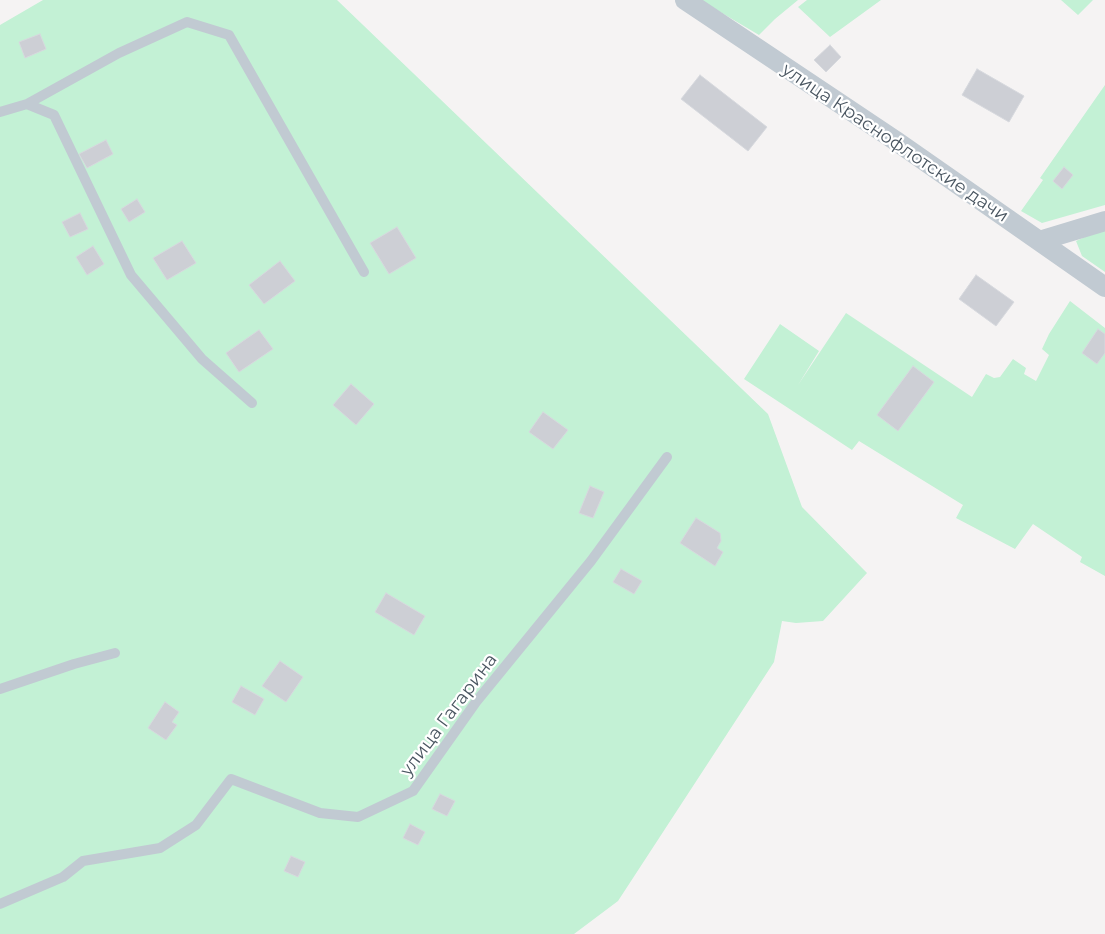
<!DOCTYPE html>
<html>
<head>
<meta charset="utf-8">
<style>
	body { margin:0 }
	canvas { display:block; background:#f5f3f3 }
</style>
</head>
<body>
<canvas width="1105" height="934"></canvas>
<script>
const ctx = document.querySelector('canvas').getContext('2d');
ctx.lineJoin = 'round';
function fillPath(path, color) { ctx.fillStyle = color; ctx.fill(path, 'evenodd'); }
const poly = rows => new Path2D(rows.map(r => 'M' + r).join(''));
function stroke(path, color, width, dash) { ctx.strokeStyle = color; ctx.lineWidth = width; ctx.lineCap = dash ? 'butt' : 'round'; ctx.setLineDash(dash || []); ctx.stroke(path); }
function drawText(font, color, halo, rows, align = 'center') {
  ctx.font = font + ' Montserrat,sans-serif'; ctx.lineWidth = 4.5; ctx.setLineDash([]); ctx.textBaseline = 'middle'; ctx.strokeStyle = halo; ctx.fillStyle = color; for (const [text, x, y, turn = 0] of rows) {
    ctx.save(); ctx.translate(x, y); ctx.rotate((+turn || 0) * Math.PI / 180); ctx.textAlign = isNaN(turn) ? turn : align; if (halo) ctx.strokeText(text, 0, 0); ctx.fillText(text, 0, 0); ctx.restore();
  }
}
fillPath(poly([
	[43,0,337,0,768,414,802,507,867,573,823,621,796,623,782,621,774,662,618,901,574,934,0,934,0,25],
	[700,0,798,0,775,19,759,35],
	[807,0,881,0,830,37,798,7],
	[1061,0,1093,0,1078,15],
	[1105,85,1105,205,1042,223,1021,211,1043,180,1040,178],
	[1105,228,1105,272,1082,256,1076,241],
	[1070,301,1105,328,1105,576,1080,562,1082,557,1033,524,1015,549,956,518,963,505,859,441,852,450,744,379,780,324,819,351,798,385,846,313,972,397,986,374,994,378,1000,377,1013,359,1026,368,1024,374,1036,381,1049,355,1042,349,1049,334]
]), '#c3f1d5');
const building = poly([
	[40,34,46,49,25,58,19,42,40,34],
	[830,45,841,57,826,72,814,60,830,45],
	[977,69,1024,96,1009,122,962,95,977,69],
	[700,75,767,127,748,151,681,99,700,75],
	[106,140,113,154,87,168,79,154,106,140],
	[1064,167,1073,175,1062,189,1053,181,1064,167],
	[137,199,145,212,129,222,121,209,137,199],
	[80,213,88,229,70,237,62,222,80,213],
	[397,227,416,258,389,274,370,243,397,227],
	[182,241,196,263,167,280,153,258,182,241],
	[93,246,104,264,87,275,76,257,93,246],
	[280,261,295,281,264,304,249,285,280,261],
	[976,275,1014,302,996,326,959,299,976,275],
	[1098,329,1105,334,1105,353,1097,364,1082,353,1098,329],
	[259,330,273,349,239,372,226,353,259,330],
	[913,366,934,382,898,431,877,415,913,366],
	[351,384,374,404,356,425,333,405,351,384],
	[543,412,568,430,553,449,529,432,543,412],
	[590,486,604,492,593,518,579,513,590,486],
	[696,518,720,533,721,541,717,548,723,552,715,566,680,543,696,518],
	[621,569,642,581,634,594,613,582,621,569],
	[386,593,425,616,414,635,375,612,386,593],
	[280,661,303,677,286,702,262,686,280,661],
	[241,686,264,699,255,715,232,702,241,686],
	[165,702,179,712,172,722,177,725,166,740,148,728,165,702],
	[440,794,455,801,447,816,432,809,440,794],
	[410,824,425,832,418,845,403,838,410,824],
	[291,856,305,862,298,877,284,871,291,856]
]);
fillPath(building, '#cdcfd5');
stroke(building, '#d7d9de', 1);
stroke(poly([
	[27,104,119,53,187,22,229,35,364,272],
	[0,112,27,104,54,115,131,275,202,359,252,403],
	[0,689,74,664,115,653],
	[0,904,63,877,83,861,160,848,196,825,231,779,320,813,358,817,413,791,476,702,591,561,667,457]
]), '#c1cad2', 10);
stroke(poly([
	[685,0,896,141,1105,287],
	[1039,241,1105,221]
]), '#c1cad2', 20);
drawText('18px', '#4a5661', '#fff', [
	["улица Краснофлотские дачи",895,143,34],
	["улица Гагарина",449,715,-53]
]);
</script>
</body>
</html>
